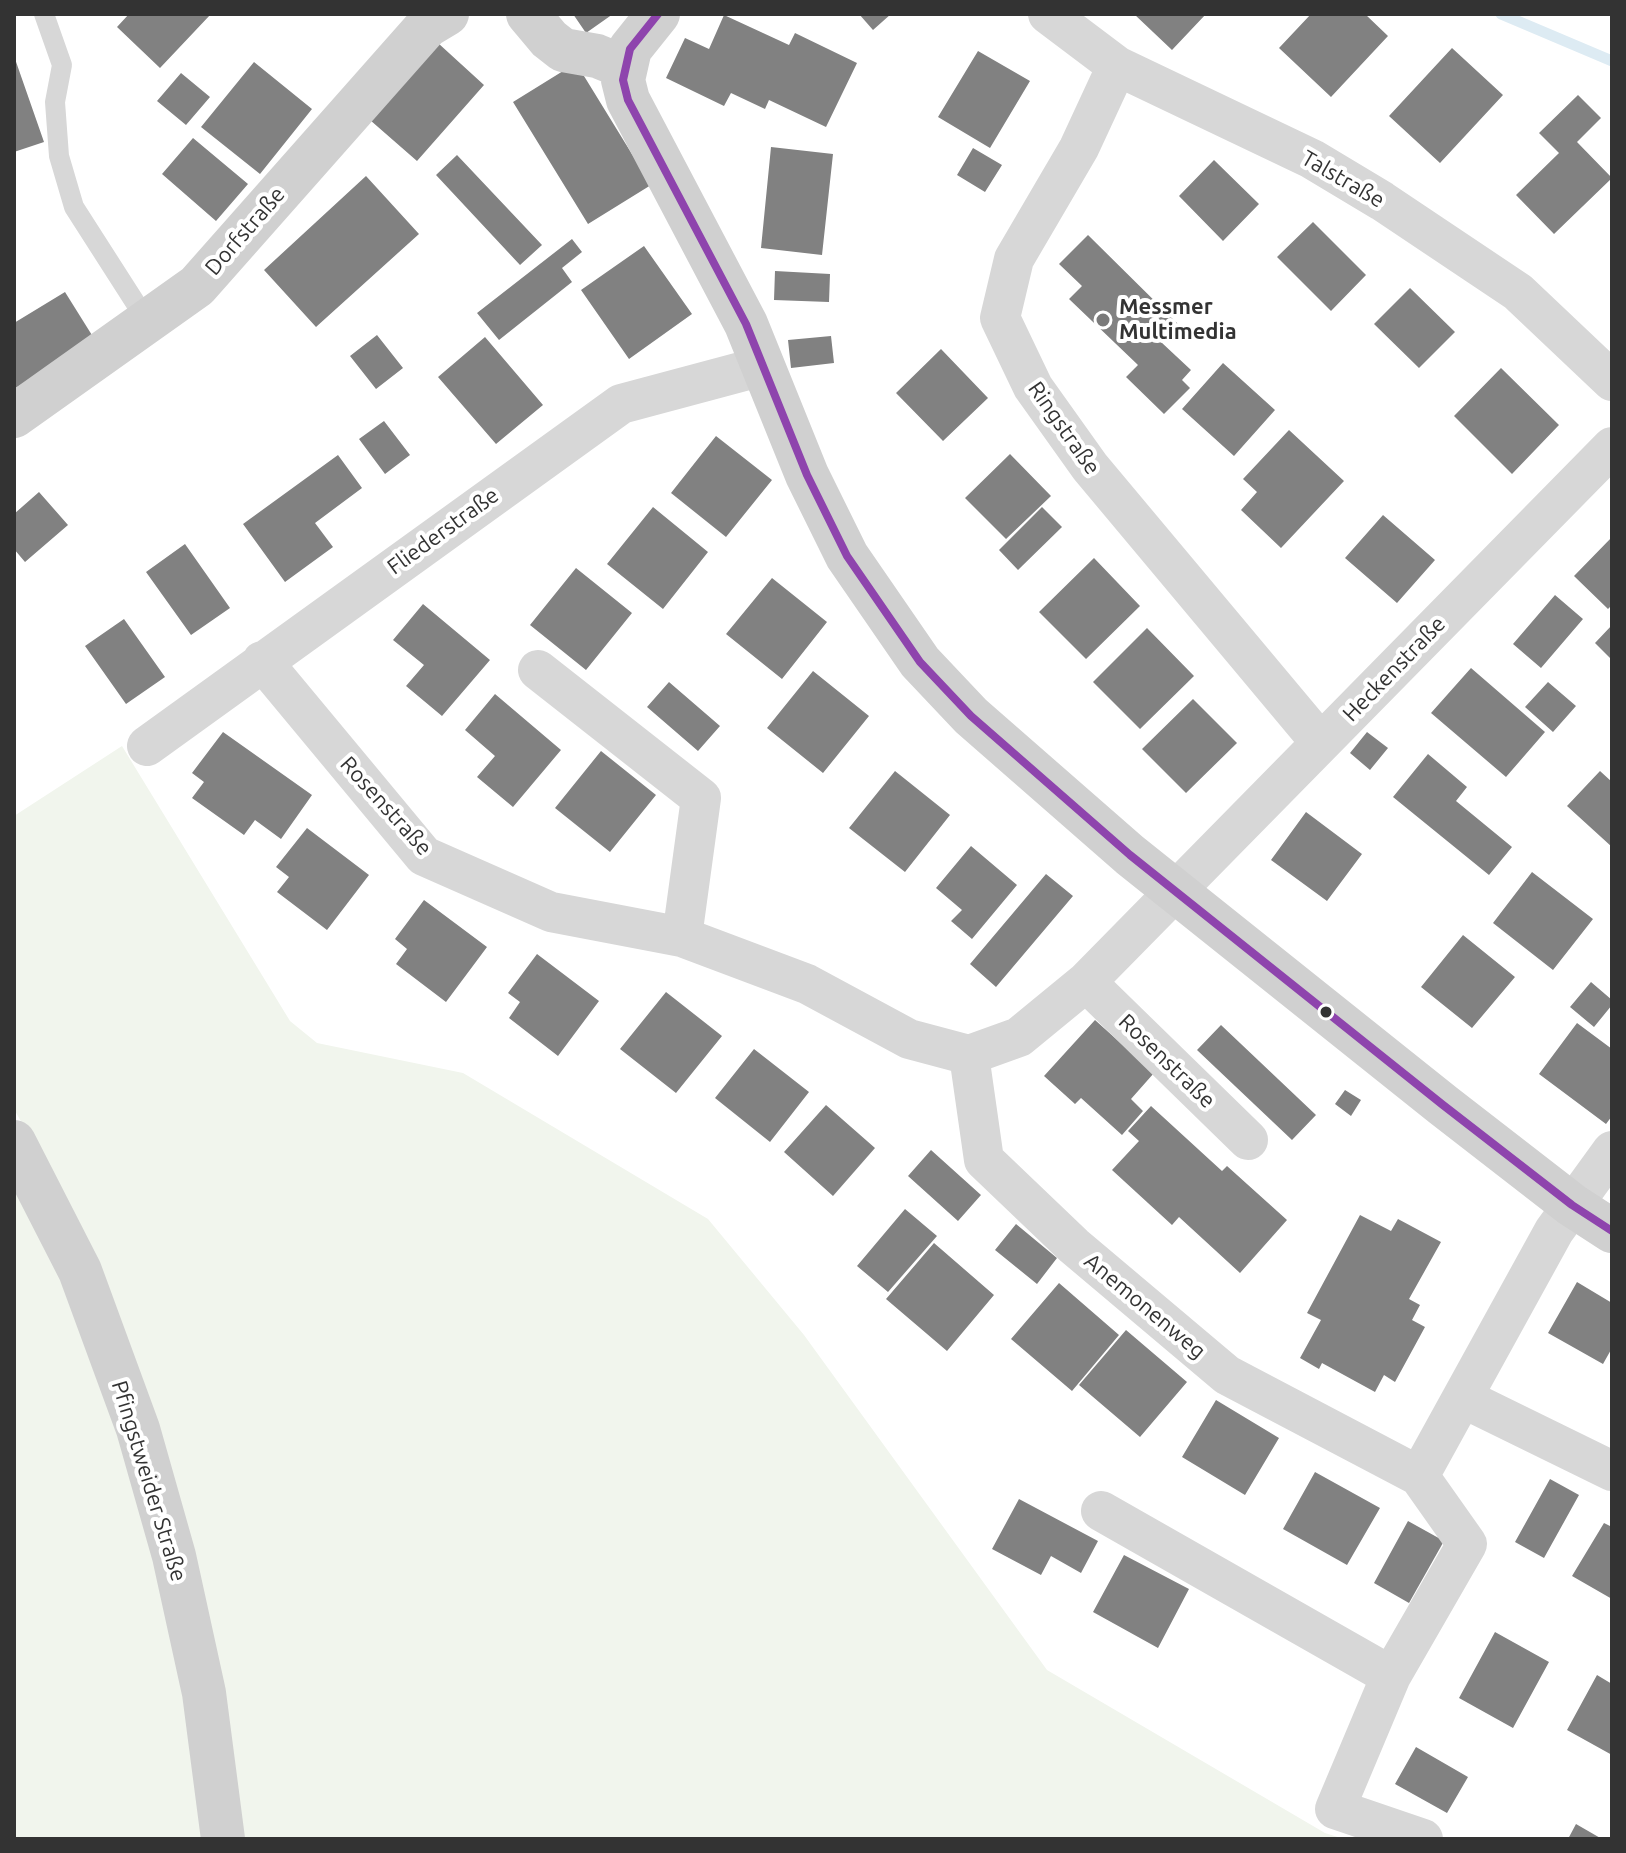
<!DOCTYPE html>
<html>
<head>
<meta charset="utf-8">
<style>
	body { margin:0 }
	#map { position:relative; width:1626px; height:1853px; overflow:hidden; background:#fff; font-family:Ubuntu,sans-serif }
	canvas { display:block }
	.frame { position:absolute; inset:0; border:16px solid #333; pointer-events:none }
</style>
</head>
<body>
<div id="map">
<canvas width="1626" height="1853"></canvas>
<div class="frame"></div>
</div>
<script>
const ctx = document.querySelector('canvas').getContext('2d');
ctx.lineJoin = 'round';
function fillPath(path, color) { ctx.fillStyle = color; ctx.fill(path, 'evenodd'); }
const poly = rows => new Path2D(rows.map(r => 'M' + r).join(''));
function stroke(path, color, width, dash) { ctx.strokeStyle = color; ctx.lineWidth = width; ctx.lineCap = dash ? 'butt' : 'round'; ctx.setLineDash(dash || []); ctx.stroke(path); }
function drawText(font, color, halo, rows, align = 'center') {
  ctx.font = font + ' Ubuntu,sans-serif'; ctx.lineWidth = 8; ctx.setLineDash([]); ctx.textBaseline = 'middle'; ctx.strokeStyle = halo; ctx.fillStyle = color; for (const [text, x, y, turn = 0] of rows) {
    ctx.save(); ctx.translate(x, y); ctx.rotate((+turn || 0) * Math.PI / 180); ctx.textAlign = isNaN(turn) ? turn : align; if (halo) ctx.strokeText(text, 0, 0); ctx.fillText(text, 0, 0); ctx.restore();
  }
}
fillPath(poly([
	[122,746,290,1021,317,1043,463,1073,708,1219,804,1335,1047,1670,1325,1833,1344,1839,240,1839,93,1249,14,1109,14,816],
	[14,1180,51,1247,100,1368,155,1549,211,1839,14,1839]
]), '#f1f5ed');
stroke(poly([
	[1501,14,1612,61]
]), '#ddebf3', 11);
fillPath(poly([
	[129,14,211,14,160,68,117,27],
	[573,14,613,14,586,33],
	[859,14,891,14,873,30],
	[1134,14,1206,14,1172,50],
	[1311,14,1365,14,1388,36,1331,97,1279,48],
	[724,15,789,45,795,33,857,63,826,127,769,100,765,109,731,93,724,106,666,78,685,38,709,49],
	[438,43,484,85,417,161,370,120],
	[1452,48,1503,95,1440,163,1389,116],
	[978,51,1030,81,990,148,938,117],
	[14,56,44,142,14,152],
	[254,62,312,109,260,174,201,127],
	[576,63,651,185,588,224,513,102],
	[181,73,210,97,186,125,157,101],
	[1578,95,1601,118,1577,142,1612,178,1554,234,1516,195,1559,153,1539,133],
	[193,138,248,184,216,221,162,174],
	[771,147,833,154,822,255,761,248],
	[973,148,1002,165,985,192,957,175],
	[457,155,542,245,520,265,436,175],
	[1214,160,1259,204,1223,241,1179,196],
	[366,176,419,234,316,327,264,270],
	[1313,222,1366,275,1331,311,1277,257],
	[1088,235,1178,324,1161,342,1191,370,1182,380,1190,388,1164,414,1126,377,1138,365,1069,299,1082,286,1059,264],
	[572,239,582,252,562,268,572,282,499,340,477,313],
	[644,246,692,314,629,359,581,290],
	[775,271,830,274,829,302,774,300],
	[1410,288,1455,332,1419,368,1374,324],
	[65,292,95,340,14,389,14,323],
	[377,335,403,368,376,389,350,356],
	[831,336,834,363,791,368,788,340],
	[485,337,543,405,496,444,438,377],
	[941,349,988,398,943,441,896,393],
	[1223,363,1275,410,1234,456,1182,409],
	[1501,368,1559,425,1512,474,1454,416],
	[384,421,410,455,385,474,359,439],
	[1289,430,1344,481,1281,548,1241,510,1257,492,1243,479],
	[716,436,772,480,726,537,671,493],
	[1010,454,1051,496,1006,539,965,498],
	[338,455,362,488,315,523,333,547,285,582,243,524],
	[39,492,68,525,25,562,14,549,14,514],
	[653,507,708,552,663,609,607,564],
	[1042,507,1062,527,1018,570,999,550],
	[1383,515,1435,560,1397,603,1345,558],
	[1612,537,1612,605,1608,609,1574,576],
	[185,544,230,608,191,635,146,572],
	[1094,558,1140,606,1086,659,1039,612],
	[576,568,632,613,586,670,530,625],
	[772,578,827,622,782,679,726,634],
	[1555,595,1583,619,1541,668,1513,644],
	[423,604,490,660,442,716,406,686,424,665,393,640],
	[124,619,165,677,126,704,85,646],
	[1612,625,1612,660,1595,643],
	[1147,628,1194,676,1140,729,1093,682],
	[1471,668,1545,732,1506,777,1431,713],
	[813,671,869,716,823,773,767,728],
	[669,682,720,726,698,751,647,707],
	[1548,682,1576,706,1553,732,1525,707],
	[495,694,561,750,513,807,477,777,495,756,465,730],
	[1193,699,1237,743,1186,793,1142,749],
	[223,732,312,795,281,839,255,820,244,835,192,798,204,782,192,773],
	[1367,732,1388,748,1370,770,1350,753],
	[601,751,656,795,610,852,555,808],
	[1428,754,1467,787,1456,801,1512,847,1489,875,1393,797],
	[895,771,950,815,905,872,849,828],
	[1600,771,1612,782,1612,847,1567,806],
	[1306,812,1362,854,1327,901,1271,860],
	[307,828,369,875,327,930,277,892,289,877,276,867],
	[971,846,1017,885,972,939,951,921,962,910,936,888],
	[1532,872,1593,919,1553,970,1493,923],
	[1046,874,1073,896,996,987,970,964],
	[424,900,487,947,446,1002,396,964,407,949,395,939],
	[1463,935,1515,977,1472,1028,1421,987],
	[537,954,599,1001,558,1056,509,1018,520,1002,508,993],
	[1591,982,1612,1000,1612,1005,1594,1027,1570,1007],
	[666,992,722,1036,676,1093,620,1049],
	[1095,1020,1154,1073,1131,1099,1143,1111,1122,1135,1081,1098,1075,1104,1044,1076],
	[1577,1023,1612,1049,1612,1116,1606,1124,1539,1074],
	[1221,1025,1316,1115,1292,1140,1197,1050],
	[754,1049,809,1092,770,1142,715,1098],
	[1345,1090,1361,1100,1351,1116,1335,1104],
	[826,1105,875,1148,833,1196,784,1152],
	[1151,1106,1222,1171,1227,1166,1287,1220,1240,1273,1179,1217,1172,1225,1112,1170,1139,1141,1128,1131],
	[931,1150,981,1195,958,1221,908,1176],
	[905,1209,937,1236,888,1292,857,1266],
	[1360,1215,1391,1231,1398,1219,1441,1242,1409,1299,1420,1305,1412,1320,1425,1327,1395,1382,1384,1375,1375,1392,1322,1363,1319,1369,1300,1358,1321,1320,1307,1313],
	[1016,1224,1057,1258,1037,1284,995,1250],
	[934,1243,994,1295,947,1351,886,1299],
	[1577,1282,1612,1303,1612,1348,1603,1364,1548,1333],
	[1059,1283,1119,1335,1072,1391,1011,1339],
	[1126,1330,1187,1382,1140,1437,1079,1385],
	[1216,1400,1279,1438,1245,1495,1182,1457],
	[1315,1472,1380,1508,1347,1565,1283,1529],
	[1550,1479,1579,1495,1544,1558,1515,1542],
	[1019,1499,1098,1541,1081,1573,1051,1556,1041,1575,992,1549],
	[1408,1521,1444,1541,1409,1603,1374,1583],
	[1604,1523,1612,1527,1612,1599,1572,1576],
	[1124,1555,1189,1589,1158,1648,1093,1612],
	[1495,1632,1549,1662,1513,1728,1459,1698],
	[1597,1675,1612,1684,1612,1755,1567,1730],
	[1416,1747,1468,1777,1447,1813,1395,1784],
	[1576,1824,1602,1839,1568,1839]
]), '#818181');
stroke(poly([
	[44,14,62,65,55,102,59,156,74,207,147,321]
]), '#d7d7d7', 20);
stroke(poly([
	[1048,14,1117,66,1312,159,1382,201,1518,292,1612,381],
	[1117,66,1079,148,1014,259,1000,318,1033,387,1090,467,1321,743],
	[262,661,424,856,551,912,682,937,807,984,909,1039,969,1055,1019,1037,1086,982,1612,447],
	[538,670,701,798,682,937],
	[147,746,621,404,763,366],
	[1086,982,1248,1140],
	[969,1055,984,1160,1074,1246,1227,1375,1419,1476,1467,1544,1391,1676,1335,1809,1423,1839],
	[1463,1398,1612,1471],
	[1419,1476,1554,1231,1612,1151],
	[1101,1511,1391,1676]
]), '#d7d7d7', 40);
stroke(poly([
	[528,14,549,39,563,50,597,56,624,67],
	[658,14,630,49,623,80,628,100,746,324,807,475,847,556,920,662,971,716,1130,855,1443,1105,1572,1205,1612,1231],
	[14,416,197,286,427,26,447,14],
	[14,1142,80,1271,138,1429,174,1556,204,1693,223,1839]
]), '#d0d0d0', 44);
stroke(poly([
	[658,14,630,49,623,80,628,100,746,324,807,475,847,556,920,662,971,716,1130,855,1443,1105,1572,1205,1612,1231]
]), '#8e44ad', 8);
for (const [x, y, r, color] of [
	[1103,320,8,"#7a7a7a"],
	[1326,1012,7,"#333"]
]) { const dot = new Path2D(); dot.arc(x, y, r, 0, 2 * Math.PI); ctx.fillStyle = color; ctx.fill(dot); stroke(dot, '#fff', 3); }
drawText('22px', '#333', '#fff', [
	["Talstraße",1343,179,30],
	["Dorfstraße",245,231,-49],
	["Ringstraße",1064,428,55],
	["Fliederstraße",443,531,-36],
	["Heckenstraße",1394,669,-46],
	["Rosenstraße",386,806,48],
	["Rosenstraße",1167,1061,44],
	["Anemonenweg",1145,1306,40],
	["Pfingstweider Straße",149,1481,73]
]);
drawText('bold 22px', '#333', '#fff', [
	["Messmer",1119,307],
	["Multimedia",1119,332]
], 'left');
</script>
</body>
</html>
